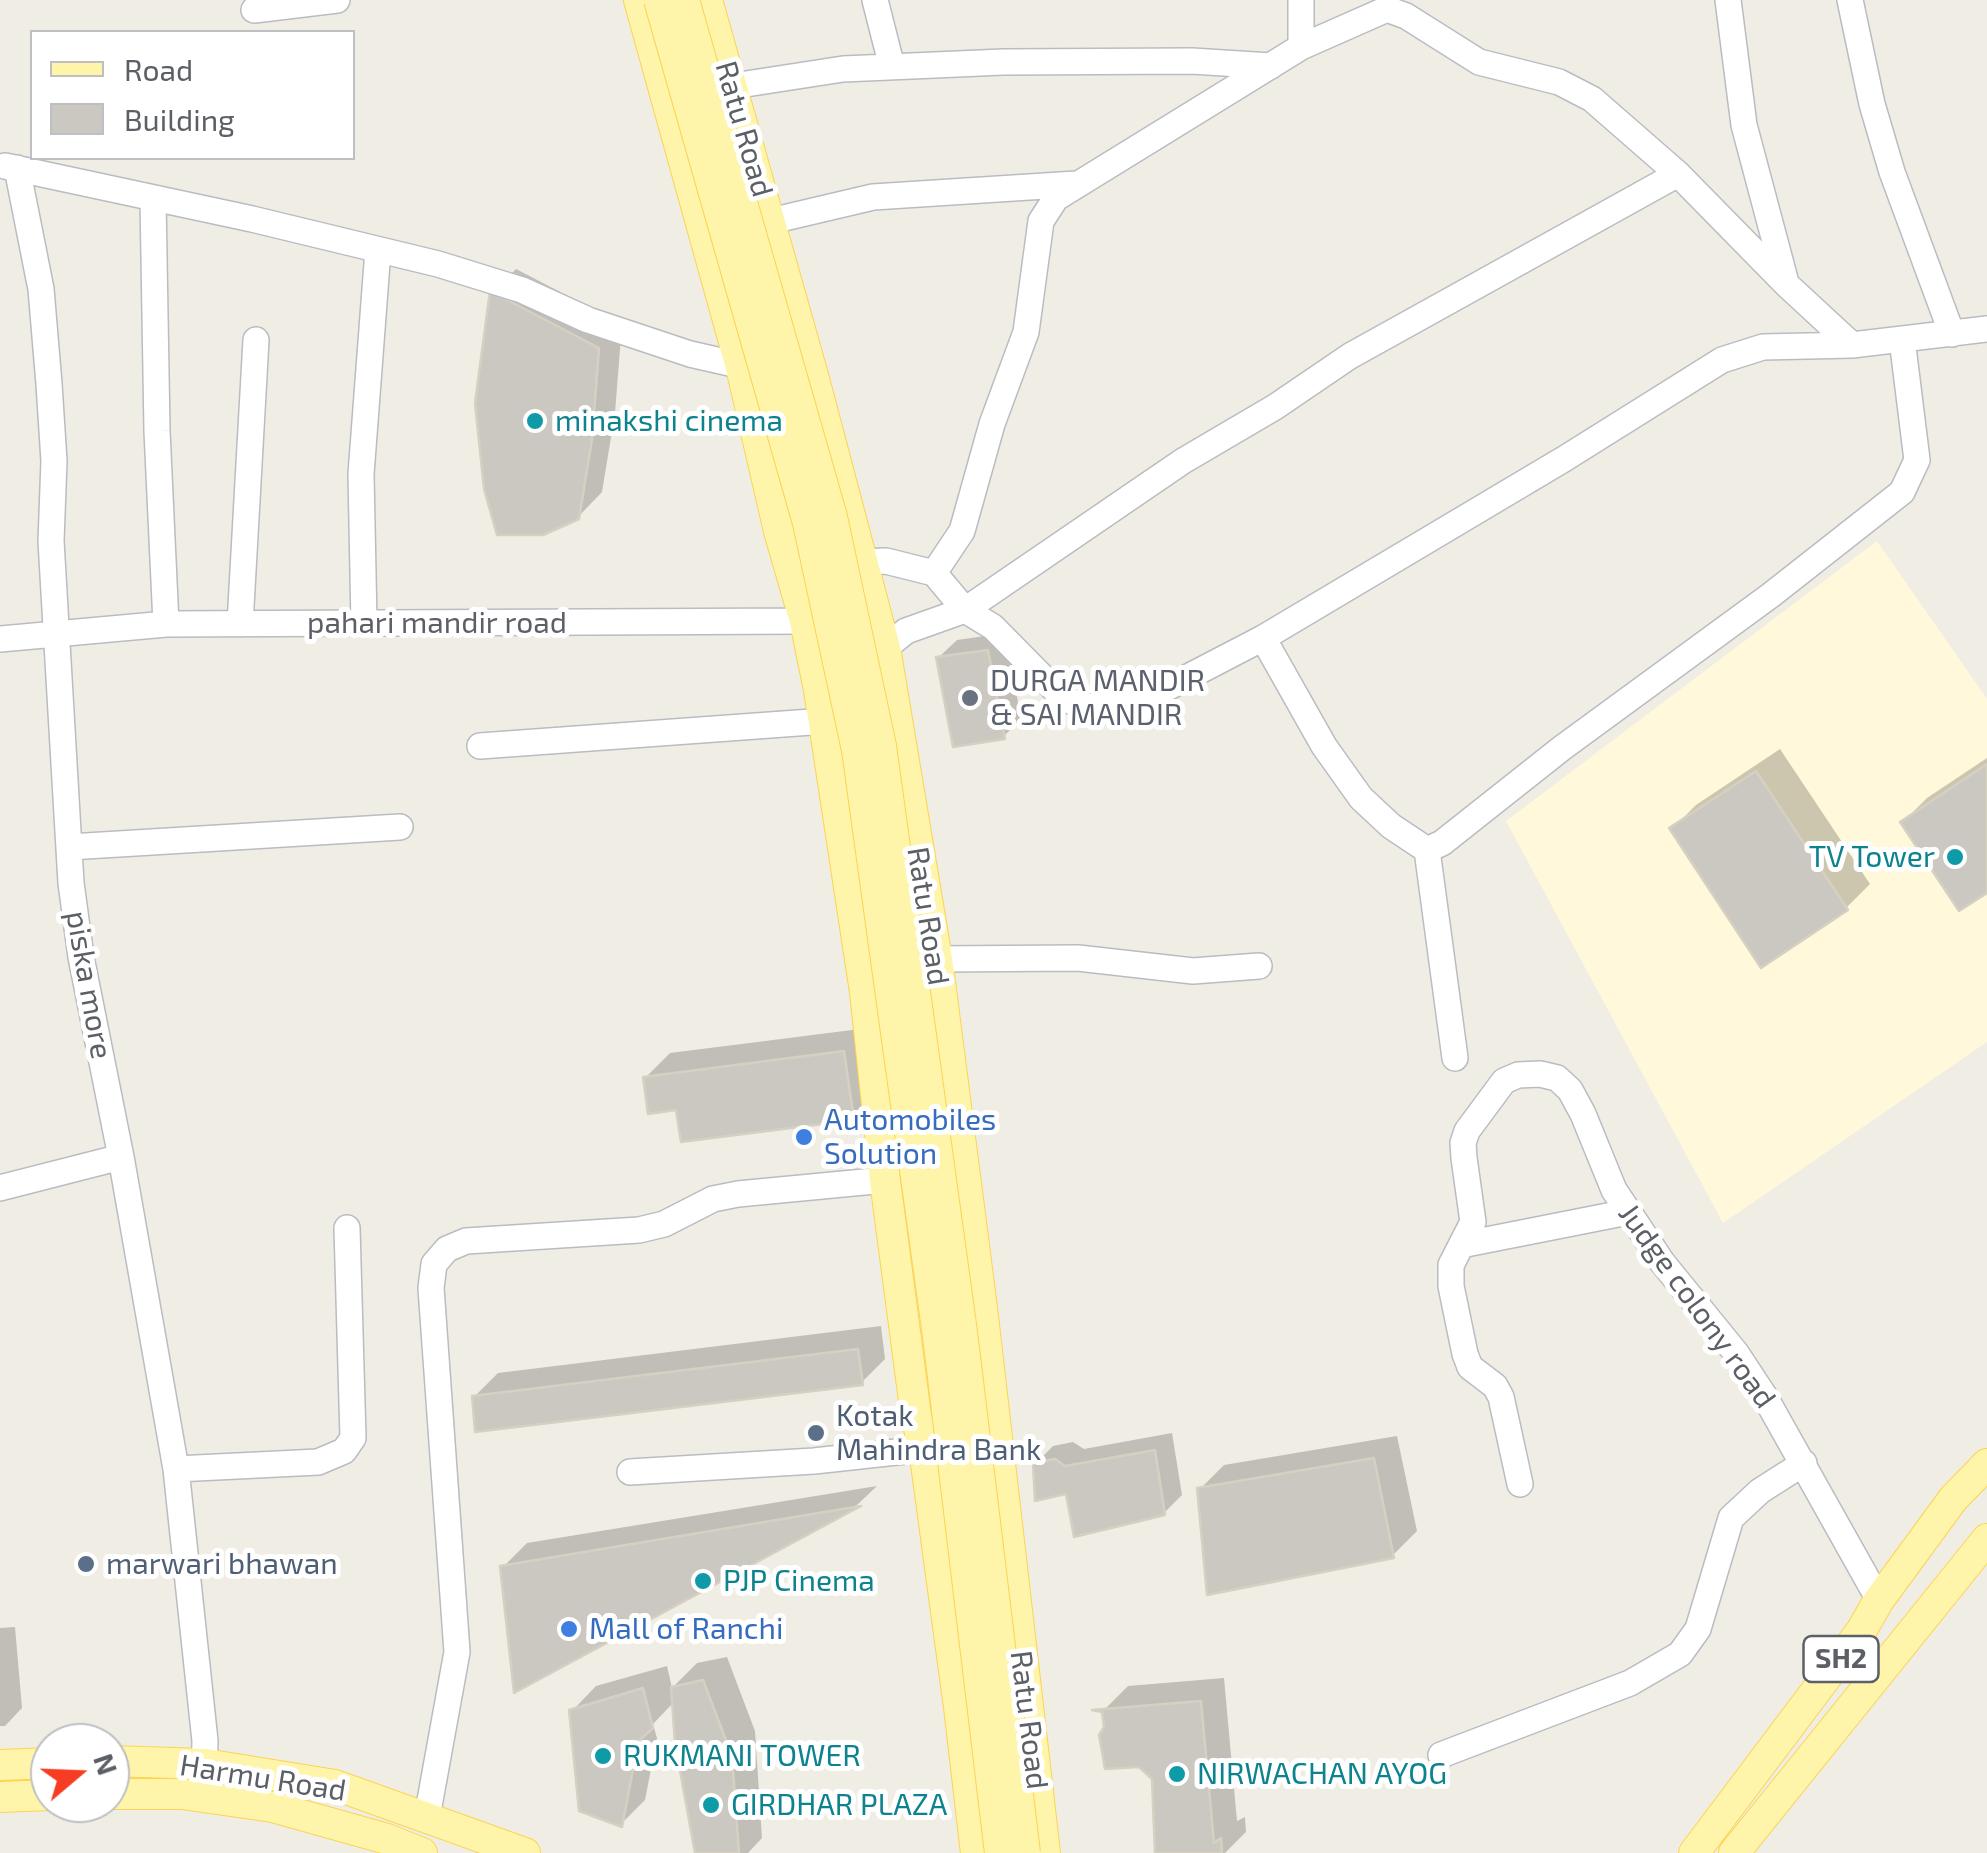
<!DOCTYPE html>
<html>
<head>
<meta charset="utf-8">
<style>
	body { margin:0 }
	#map { position:relative; width:1987px; height:1853px; overflow:hidden; background:#f0eee4; font-family:"Exo 2",sans-serif }
	canvas { display:block }
	.legend { position:absolute; left:30px; top:30px; width:325px; height:130px; box-sizing:border-box; background:#fff; border:2px solid #bebfc2; margin:0; padding:12px 18px; list-style:none; font-size:30px; color:#5c6066 }
	.legend li { display:flex; align-items:center; gap:20px; height:50px }
	.legend b { width:50px; border:2px solid #bebfc2 }
	.north { position:absolute; left:30px; top:1723px; width:100px; height:100px; box-sizing:border-box; background:#fff; border:2px solid #bebfc2; border-radius:50%; rotate:71deg; font-size:28px; font-weight:700; line-height:40px; text-align:center; color:#5c6066 }
	.north::after { content:''; display:block; margin:auto; width:35px; height:45px; background:#f63d24; clip-path:polygon(50% 0,100% 100%,50% 72%,0 100%) }
</style>
</head>
<body>
<div id="map">
<canvas width="1987" height="1853"></canvas>
<ul class="legend">
<li><b style="height:12px;background:#fff5aa"></b>Road</li>
<li><b style="height:28px;background:#cbc8c1"></b>Building</li>
</ul>
<div class="north">N</div>
</div>
<script>
const ctx = document.querySelector('canvas').getContext('2d');
ctx.lineJoin = 'round';
function fillPath(path, color) { ctx.fillStyle = color; ctx.fill(path, 'evenodd'); }
const poly = rows => new Path2D(rows.map(r => 'M' + r).join(''));
function stroke(path, color, width, dash) { ctx.strokeStyle = color; ctx.lineWidth = width; ctx.lineCap = dash ? 'butt' : 'round'; ctx.setLineDash(dash || []); ctx.stroke(path); }
function drawText(font, color, halo, rows, align = 'center') {
  ctx.font = font + ' "Exo 2",sans-serif'; ctx.lineWidth = 10; ctx.setLineDash([]); ctx.textBaseline = 'middle'; ctx.strokeStyle = halo; ctx.fillStyle = color; for (const [text, x, y, turn = 0] of rows) {
    ctx.save(); ctx.translate(x, y); ctx.rotate((+turn || 0) * Math.PI / 180); ctx.textAlign = isNaN(turn) ? turn : align; if (halo) ctx.strokeText(text, 0, 0); ctx.fillText(text, 0, 0); ctx.restore();
  }
}
fillPath(poly([
	[1877,541,1987,699,1987,1042,1723,1223,1506,821]
]), '#fff8da');
fillPath(poly([
	[516,269,622,324,615,413,602,492,578,517,493,292],
	[1006,633,1021,719,1003,737,939,657,957,640],
	[1780,749,1870,884,1846,908,1672,829,1696,805],
	[1987,758,1987,890,1903,822,1927,798],
	[868,1028,877,1094,852,1118,678,1107,646,1077,670,1053],
	[881,1326,885,1359,861,1383,474,1397,498,1373],
	[1172,1433,1182,1495,1164,1513,1068,1491,1035,1464,1053,1446,1073,1442,1084,1449],
	[1397,1436,1417,1531,1393,1555,1200,1489,1224,1465],
	[877,1486,857,1505,516,1689,503,1567,527,1543],
	[15,1627,22,1708,5,1726,0,1726,0,1628],
	[727,1657,755,1731,762,1838,748,1853,698,1853,674,1702,653,1724,657,1738,645,1800,621,1824,572,1711,596,1686,667,1666,672,1688,697,1663],
	[1224,1678,1237,1821,1245,1817,1246,1832,1225,1853,1158,1853,1155,1778,1106,1728,1104,1710,1128,1686]
]), '#0003');
const building = poly([
	[490,291,599,348,592,439,579,519,543,535,497,535,484,489,475,403,490,291],
	[988,650,1005,739,953,747,936,657,988,650],
	[1987,764,1987,893,1959,911,1900,822,1987,764],
	[1756,771,1848,910,1761,968,1669,828,1756,771],
	[844,1051,854,1120,681,1142,676,1110,648,1114,643,1077,844,1051],
	[858,1349,863,1385,475,1432,472,1396,858,1349],
	[1155,1450,1165,1515,1074,1537,1066,1494,1035,1501,1033,1463,1055,1459,1065,1466,1155,1450],
	[1374,1458,1394,1558,1207,1595,1197,1488,1374,1458],
	[861,1506,514,1693,500,1566,861,1506],
	[703,1680,732,1756,739,1853,695,1853,675,1743,671,1687,703,1680],
	[643,1688,653,1728,630,1749,634,1764,622,1827,579,1811,569,1710,643,1688],
	[1201,1701,1214,1843,1221,1838,1222,1853,1155,1853,1152,1779,1139,1767,1105,1769,1099,1735,1104,1727,1102,1712,1092,1710,1201,1701]
]);
fillPath(building, '#cbc8c1');
stroke(building, '#d5d0c2', 2.5);
const minor = poly([
	[875,0,892,67],
	[1301,0,1301,47],
	[1728,0,1744,125,1785,279],
	[1850,0,1872,104,1892,172,1952,334],
	[254,10,337,0],
	[733,86,843,69,1003,62,1192,61,1271,66],
	[5,166,252,219,438,264,522,290,588,320,690,354,756,369],
	[17,168,41,289,49,384,54,461,51,541,71,883,81,957,121,1157,176,1469,205,1741,204,1782],
	[153,199,157,431,166,624],
	[771,221,873,197,1076,184],
	[861,562,886,561,934,573,965,610,993,627,1064,699,1088,707,1121,703,1163,690,1263,638,1564,459,1722,360,1763,347,1852,345,1987,329],
	[934,573,962,531,992,424,1026,332,1041,221,1056,198,1301,47,1387,9,1406,16,1479,62,1559,82,1592,99,1678,174,1786,284,1852,345],
	[364,623,361,474,378,250],
	[240,624,256,340],
	[1263,638,1324,746,1361,798,1391,826,1427,850,1442,843,1562,748,1771,595,1902,492,1917,460,1902,339],
	[0,639,166,624,805,621,824,618],
	[885,648,906,631,965,610,1183,461,1275,407,1350,356,1678,174],
	[480,746,839,720],
	[69,847,400,827],
	[1427,850,1455,1058],
	[937,959,1078,958,1193,971,1259,966],
	[0,1188,121,1157],
	[1461,1245,1628,1212],
	[176,1469,318,1462,344,1451,353,1438,347,1228],
	[630,1472,814,1461,924,1449],
	[1520,1484,1501,1397,1495,1386,1470,1367,1465,1354,1451,1286,1451,1265,1473,1222,1464,1158,1463,1143,1467,1131,1504,1081,1518,1075,1540,1074,1557,1078,1570,1090,1583,1114,1614,1190,1662,1262,1736,1353,1765,1397,1879,1600],
	[1441,1755,1630,1683,1680,1654,1698,1629,1731,1518,1760,1491,1804,1463],
	[427,1817,457,1652,431,1288,434,1264,447,1249,466,1241,639,1230,664,1224,713,1199,738,1194,885,1180]
]);
const major = poly([
	[639,0,741,367,779,531,805,621,819,690,865,992,885,1180,916,1416,924,1449,959,1707,976,1853],
	[707,0,814,379,885,648,937,959,982,1308,1045,1853],
	[110,1761,205,1764,335,1785,525,1853],
	[0,1765,50,1763],
	[110,1794,182,1794,273,1807,387,1839,422,1853],
	[0,1797,50,1795],
	[1694,1853,1861,1631,1879,1600,1953,1499,1987,1464],
	[1734,1853,1987,1539]
]);
stroke(minor, '#b9bcc1', 28);
stroke(major, '#fcd352', 32);
stroke(minor, '#fff', 25);
stroke(major, '#fff5aa', 30);
const majorBridge = poly([
	[659,0,808,523,857,750,938,1336,1000,1853],
	[684,0,832,517,881,746,962,1332,1025,1853]
]);
stroke(majorBridge, '#fcd352', 32, []);
stroke(majorBridge, '#fff5aa', 30);
for (const [x, y, r, color] of [
	[535,421,10,"#0f9aa8"],
	[970,698,10,"#6b7280"],
	[1955,857,10,"#0f9aa8"],
	[804,1137,10,"#3f7fe0"],
	[816,1433,10,"#5c6f8a"],
	[86,1564,10,"#5c6f8a"],
	[703,1581,10,"#0f9aa8"],
	[569,1629,10,"#3f7fe0"],
	[603,1756,10,"#0f9aa8"],
	[1177,1774,10,"#0f9aa8"],
	[711,1805,10,"#0f9aa8"]
]) { const dot = new Path2D(); dot.arc(x, y, r, 0, 2 * Math.PI); ctx.fillStyle = color; ctx.fill(dot); stroke(dot, '#fff', 4); }
for (const [x, y, w] of [
	[1841,1659,75]
]) { const box = new Path2D(); box.roundRect(x - w / 2, y - 23, w, 46, 8); ctx.fillStyle = '#fff'; ctx.fill(box); stroke(box, '#5c6066', 2.5); }
drawText('bold 28px', '#5c6066', null, [
	["SH2",1841,1659]
]);
drawText('30px', '#5c6066', '#fff', [
	["Ratu Road",744,129,74],
	["pahari mandir road",437,623],
	["Ratu Road",928,916,81],
	["piska more",89,985,80],
	["Judge colony road",1697,1306,54],
	["Ratu Road",1029,1720,83],
	["Harmu Road",263,1778,9]
]);
drawText('30px', '#0d838f', '#fff', [
	["minakshi cinema",555,421],
	["TV Tower",1935,857,"right"],
	["PJP Cinema",723,1581],
	["RUKMANI TOWER",623,1756],
	["NIRWACHAN AYOG",1197,1774],
	["GIRDHAR PLAZA",731,1805]
], 'left');
drawText('30px', '#5b616d', '#fff', [
	["DURGA MANDIR",990,681],
	["& SAI MANDIR",990,715]
], 'left');
drawText('30px', '#366cbe', '#fff', [
	["Automobiles",824,1120],
	["Solution",824,1154],
	["Mall of Ranchi",589,1629]
], 'left');
drawText('30px', '#4e5e75', '#fff', [
	["Kotak",836,1416],
	["Mahindra Bank",836,1450],
	["marwari bhawan",106,1564]
], 'left');
</script>
</body>
</html>
